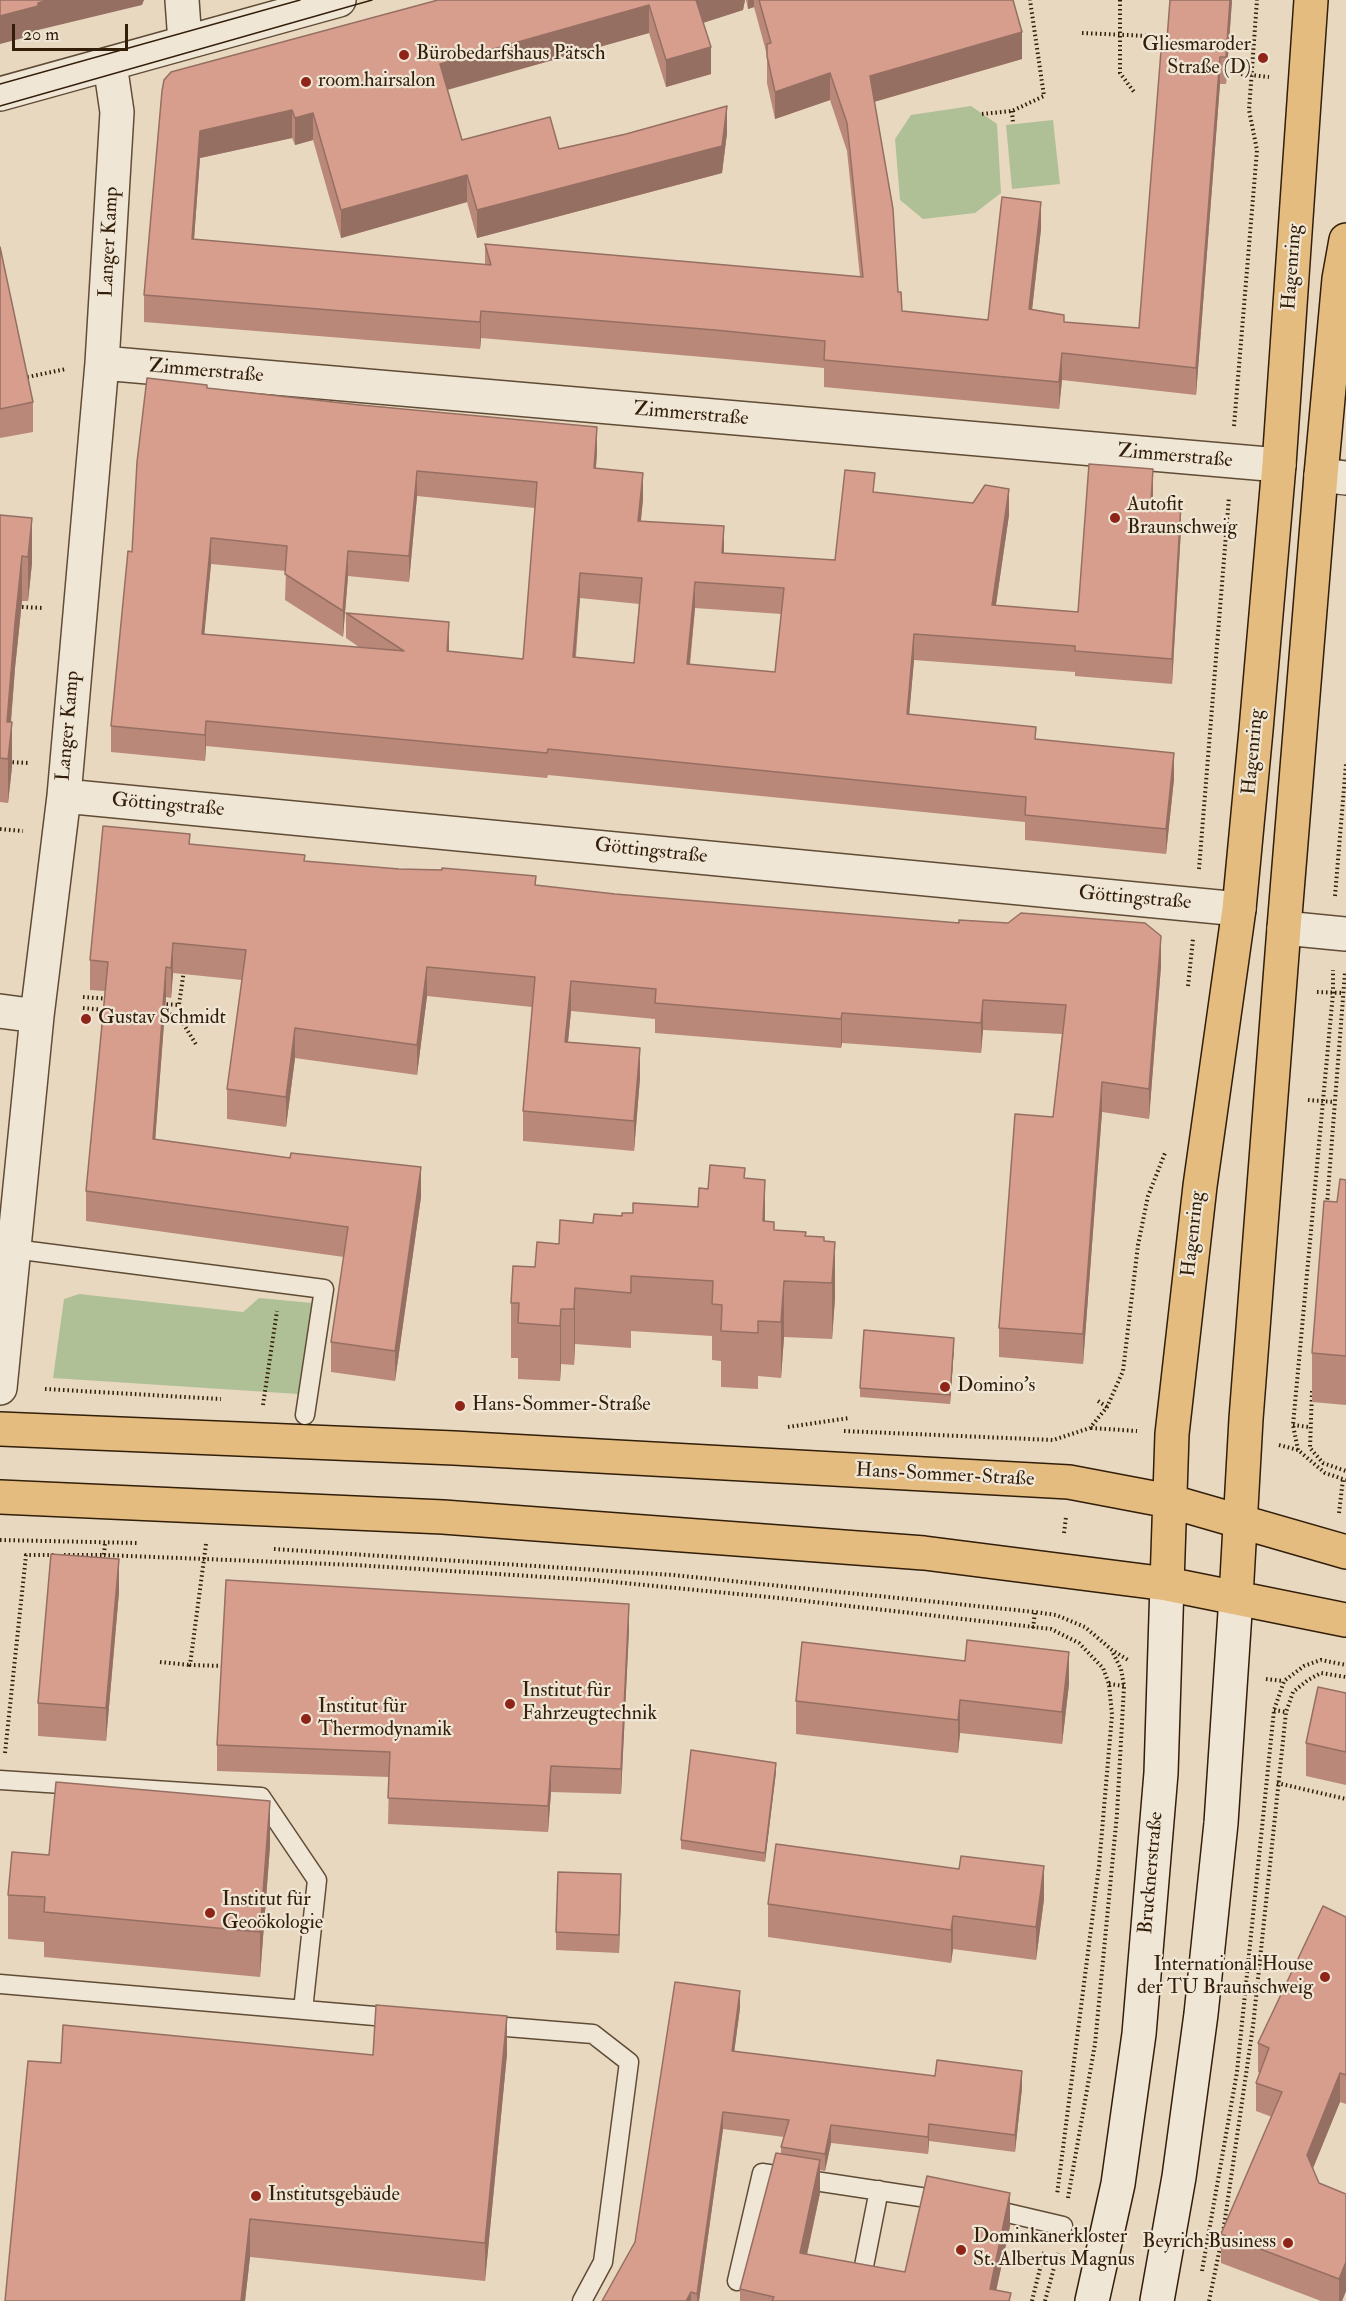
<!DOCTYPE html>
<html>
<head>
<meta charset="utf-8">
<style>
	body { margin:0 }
	#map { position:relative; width:1346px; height:2301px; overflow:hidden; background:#e8d8bf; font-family:"IM FELL Double Pica",serif }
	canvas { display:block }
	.scale { position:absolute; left:12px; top:24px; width:116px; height:27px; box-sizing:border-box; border:3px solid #321e09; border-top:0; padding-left:8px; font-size:18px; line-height:21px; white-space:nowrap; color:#321e09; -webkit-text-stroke:4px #f0e6d5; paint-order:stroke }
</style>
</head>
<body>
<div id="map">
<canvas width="1346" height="2301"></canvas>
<div class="scale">20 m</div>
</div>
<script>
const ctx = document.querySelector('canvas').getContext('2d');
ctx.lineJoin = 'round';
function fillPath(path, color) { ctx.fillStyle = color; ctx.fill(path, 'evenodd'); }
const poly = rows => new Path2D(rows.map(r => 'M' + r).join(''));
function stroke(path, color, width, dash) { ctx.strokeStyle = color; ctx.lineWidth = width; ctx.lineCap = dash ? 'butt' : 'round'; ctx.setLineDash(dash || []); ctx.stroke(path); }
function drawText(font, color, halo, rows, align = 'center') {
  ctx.font = font + ' "IM FELL Double Pica",serif'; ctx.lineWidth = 4.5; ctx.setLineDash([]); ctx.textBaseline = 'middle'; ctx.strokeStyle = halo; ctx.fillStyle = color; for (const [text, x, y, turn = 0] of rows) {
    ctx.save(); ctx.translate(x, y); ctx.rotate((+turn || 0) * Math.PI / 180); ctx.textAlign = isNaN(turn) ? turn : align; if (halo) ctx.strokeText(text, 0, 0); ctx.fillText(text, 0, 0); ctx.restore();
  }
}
fillPath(poly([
	[971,106,997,124,1001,193,975,213,923,219,900,200,895,139,911,115],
	[1053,120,1060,184,1012,189,1006,125],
	[79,1294,243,1312,259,1298,312,1303,298,1394,53,1378,64,1299]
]), '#b0c096');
const service = poly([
	[14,1249,324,1289,305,1415],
	[0,1780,261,1797,317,1880,303,2010],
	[0,1984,398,2018],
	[482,2025,593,2034,629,2062,603,2262,582,2301],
	[986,2208,1063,2226],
	[863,2271,879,2190],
	[737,2281,762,2173,947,2201]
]);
const minor = poly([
	[182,0,185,42],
	[0,94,339,0],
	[102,363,1279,465],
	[1321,475,1346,478],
	[64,796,1239,909],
	[1284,928,1346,934],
	[0,1011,37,1016],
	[0,1388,37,1016,64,796,102,363,117,112,110,64]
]);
const secondary = poly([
	[1092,2301,1118,2184,1139,2034,1161,1773,1167,1584],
	[1157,2301,1179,2177,1201,2014,1221,1823,1236,1597]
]);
const primary = poly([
	[0,1429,454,1448,1069,1482,1169,1501,1346,1552],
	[0,1497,443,1517,924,1553,1167,1584,1346,1620],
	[1167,1584,1172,1434,1200,1186,1239,909,1256,730,1279,465,1311,0],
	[1236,1597,1246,1419,1284,928,1321,475,1339,279,1346,240]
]);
stroke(service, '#604c36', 21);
stroke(minor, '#604c36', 36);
stroke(secondary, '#321e09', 36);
stroke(primary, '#321e09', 36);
stroke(poly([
	[1120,0,1120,73,1134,92],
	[1082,33,1170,37],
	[1241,74,1269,77],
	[1012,111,1013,124],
	[982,114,1012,111,1044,96,1030,0],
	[23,378,66,369],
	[1234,426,1257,150,1249,110,1257,0],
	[22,607,44,608],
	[8,762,30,763],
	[0,829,23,831],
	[1199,869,1229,497],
	[1335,896,1346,764],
	[1188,986,1193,939],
	[1317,992,1344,993],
	[83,997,110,999],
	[162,1004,179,1005,184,970],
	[83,1008,106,1010],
	[161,1014,178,1015,197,1046],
	[1308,1100,1334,1102],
	[1327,1204,1345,972],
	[45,1389,221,1399],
	[1312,1391,1310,1448,1323,1463,1346,1471],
	[1098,1401,1107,1407],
	[263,1405,277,1311],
	[1293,1425,1309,1427],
	[788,1427,849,1418],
	[1091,1428,1137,1431],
	[844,1431,1053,1440,1090,1428,1107,1407,1123,1371,1138,1245,1148,1196,1165,1153],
	[1279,1445,1298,1450,1325,1473,1346,1480],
	[1298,1450,1293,1425,1333,993,1333,970],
	[1339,1513,1343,1479],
	[1064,1533,1066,1517],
	[0,1540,137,1543],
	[206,1544,190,1665,222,1666],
	[274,1549,673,1575,1035,1612,1056,1615,1085,1627,1112,1650,1128,1660],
	[64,1555,104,1555,105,1542],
	[104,1555,355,1565,593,1580,779,1598,1051,1629,1079,1643,1103,1668,1109,1684,1112,1715,1099,1866,1057,2195],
	[1033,1628,1035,1612],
	[160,1662,190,1665],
	[1266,1679,1284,1681],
	[1109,1684,1124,1686],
	[1274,1710,1286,1712],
	[5,1753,26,1555,54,1555],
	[1277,1783,1346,1799],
	[1068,2198,1095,2044,1117,1814,1124,1686,1121,1669,1112,1651],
	[1223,2233,1253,2026,1286,1712,1293,1692,1308,1680,1321,1673,1346,1677],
	[1202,2271,1237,2072,1274,1710,1284,1681,1304,1666,1321,1660,1346,1665],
	[1032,2301,1044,2252],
	[1045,2301,1058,2253],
	[1209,2301,1221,2243]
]), '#321e09', 4, [1.5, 3]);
stroke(service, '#f0e6d5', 18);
stroke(minor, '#f0e6d5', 33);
stroke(secondary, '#f0e6d5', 33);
stroke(primary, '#e4bc80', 33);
stroke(poly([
	[0,84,300,0],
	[0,106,372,0]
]), '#321e09', 1.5);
fillPath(poly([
	[438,0,745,0,743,10,703,23,711,74,666,87,649,33,447,89,462,140,559,149,727,133,722,173,477,238,467,202,341,238,313,140,295,145,292,138,200,158,194,239,485,265,485,244,860,277,847,151,830,100,775,119,767,83,767,55,754,7,748,9,746,0,1013,0,1022,59,874,102,898,292,902,311,988,320,1041,229,1032,310,1064,322,1139,328,1166,52,1232,0,1226,84,1220,84,1196,395,1062,380,1059,409,824,387,824,368,715,358,481,338,480,349,144,322,144,295,162,91],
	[0,247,33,402,33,432,0,438],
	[207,388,597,452,596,468,643,499,641,521,724,553,835,560,875,492,1009,515,996,605,1078,612,1153,495,1153,501,1181,529,1172,684,1075,676,1075,672,914,660,909,714,1036,739,1174,779,1166,854,1025,840,1025,822,548,775,547,778,206,746,205,761,111,752,111,726,132,552],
	[417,496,535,508,523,659,449,652,449,648,346,613,346,638,359,647,204,634,211,564,286,571,285,600,343,637,348,576,409,582],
	[580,598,639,604,634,663,576,657],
	[695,608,781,614,775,672,690,665],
	[0,515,32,563,28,601,22,601,15,668,11,722,12,767,8,803,0,802],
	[190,844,305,861,536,885,1161,966,1149,1119,1102,1112,1083,1364,999,1357,999,1328,1053,1117,1062,1034,983,1030,981,1053,842,1043,841,1048,655,1033,655,1019,571,1011,568,1042,640,1078,634,1151,523,1141,523,1111,532,1007,427,996,417,1075,295,1058,286,1127,227,1119,227,1089,242,980,173,973,171,998,166,997,155,1140,421,1197,395,1381,331,1372,331,1342,344,1257,86,1221,86,1191,105,991,90,990,90,960],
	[745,1178,765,1221,774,1230,806,1236,824,1241,835,1242,835,1298,832,1339,784,1337,781,1378,758,1376,758,1389,721,1387,721,1361,712,1360,712,1336,631,1331,631,1348,575,1344,574,1365,561,1364,560,1381,518,1379,518,1358,511,1358,511,1303,535,1267,559,1244,593,1223,622,1216,633,1213,698,1207,708,1189],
	[1346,1180,1346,1405,1312,1402,1312,1353,1337,1202],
	[954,1347,950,1404,860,1397,860,1388],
	[119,1592,106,1741,38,1736,38,1703],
	[629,1630,621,1794,551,1792,548,1832,388,1824,389,1777,217,1771,217,1745],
	[1069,1684,1062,1744,960,1733,958,1753,796,1734,796,1701],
	[1346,1693,1346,1785,1306,1776,1306,1743],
	[776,1772,765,1862,681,1849,681,1840],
	[270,1846,260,1977,44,1957,44,1942,8,1939,8,1895,49,1855],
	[621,1891,619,1953,556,1950,556,1932],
	[1044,1899,1036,1960,953,1949,951,1963,768,1937,768,1904],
	[1346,1917,1346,2104,1340,2102,1313,2168,1346,2291,1342,2301,1321,2301,1221,2263,1221,2234,1272,2117,1256,2111,1256,2083,1260,2073,1258,2072,1258,2043],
	[740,2008,734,2052,1022,2088,1015,2152,929,2141,928,2154,831,2143,825,2171,820,2170,820,2193,807,2255,905,2272,1010,2226,996,2290,1011,2301,740,2301,740,2289,781,2154,781,2147,784,2137,723,2129,699,2301,602,2301,635,2242],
	[507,2054,485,2281,250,2257,245,2301,5,2301,61,2063,373,2055]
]), '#b98879');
fillPath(poly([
	[49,0,144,0,142,5,38,30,38,34,0,44,0,16,38,3],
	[696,0,745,0,743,10,696,25],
	[748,0,754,0,754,7,748,9],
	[1230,0,1232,0,1226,84,1226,57],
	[649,5,649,33,440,92,440,64],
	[1022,32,1022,59,870,103,870,76],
	[711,47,711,74,666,87,666,60],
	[1220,57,1220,84,1196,395,1196,368],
	[830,73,830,100,775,119,775,92],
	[727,106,727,133,722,173,477,238,477,210],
	[292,110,292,138,200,158,192,266,192,239,200,131],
	[313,113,313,140,295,145,295,118],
	[467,175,467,202,341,238,341,210],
	[1041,202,1041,229,1029,337,1029,309],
	[481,311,481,338,480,349,480,322],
	[1062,353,1062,380,1059,409,1059,382],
	[597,427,597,452,594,493,594,468],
	[1153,469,1153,495,1151,526,1151,501],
	[417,471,417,496,409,582,409,556],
	[643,473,643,499,638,546,638,521],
	[1009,489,1009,515,992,631,992,605],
	[1181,504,1181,529,1172,684,1172,659],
	[32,518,32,563,28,601,28,557],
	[724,526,724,552,722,578,722,553],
	[211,538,211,564,202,659,202,634],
	[348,551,348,576,343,637,343,611],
	[22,556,22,601,15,668,8,758,7,722,15,623],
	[580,573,580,598,573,682,573,657],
	[695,582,695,608,687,690,687,664],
	[449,622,449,648,447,677,447,651],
	[914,634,914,660,907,740,907,714],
	[206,721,206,746,205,761,205,735],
	[12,722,12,767,8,803,8,759],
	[1174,753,1174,779,1166,854,1166,829],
	[1161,936,1161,966,1149,1119,1149,1089],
	[173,943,173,973,171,998,171,968],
	[166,967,166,997,153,1169,153,1139],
	[427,967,427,996,417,1075,417,1045],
	[571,981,571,1011,565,1072,565,1042],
	[983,1000,983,1030,981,1053,981,1023],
	[842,1013,842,1043,841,1048,841,1019],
	[295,1028,295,1058,286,1127,286,1097],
	[640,1048,640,1078,634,1151,634,1121],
	[1102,1082,1102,1112,1083,1364,1083,1334],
	[421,1167,421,1197,395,1381,395,1351],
	[765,1180,765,1235,763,1221],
	[835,1242,835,1298,832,1339,832,1283],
	[784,1281,784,1337,781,1378,781,1322],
	[575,1288,575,1344,574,1365,574,1309],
	[561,1309,561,1364,560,1381,560,1326],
	[954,1338,954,1347,950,1404,950,1395],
	[119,1559,119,1592,106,1741,106,1708],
	[629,1604,629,1630,621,1794,621,1769],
	[1069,1652,1069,1684,1062,1744,1062,1712],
	[960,1700,960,1733,958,1753,958,1720],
	[776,1763,776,1772,765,1862,765,1853],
	[551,1766,551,1792,548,1832,548,1806],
	[270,1801,270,1846,260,1977,260,1932],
	[1044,1866,1044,1899,1036,1960,1036,1927],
	[621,1874,621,1891,619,1953,619,1935],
	[953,1916,953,1949,951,1963,951,1930],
	[740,1991,740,2008,732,2069,732,2051],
	[507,2016,507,2054,485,2281,485,2243],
	[1022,2071,1022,2088,1015,2152,1015,2135],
	[1340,2073,1340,2102,1307,2183,1307,2155],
	[723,2112,723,2129,699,2301,697,2301,697,2294],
	[929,2124,929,2141,928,2154,928,2137],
	[831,2125,831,2143,825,2171,825,2154],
	[820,2160,820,2193,800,2286,800,2253],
	[1010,2193,1010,2226,994,2301,990,2289],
	[250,2219,250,2257,245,2301,241,2301],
	[1346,2262,1346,2291,1342,2301,1339,2301,1339,2279],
	[691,2292,691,2301,686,2301]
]), '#966f63');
const building = poly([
	[0,0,49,0,38,3,38,6,0,16,0,0],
	[438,0,696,0,711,47,666,60,649,5,440,64,462,140,550,117,559,149,626,134,727,106,722,146,477,210,467,175,341,210,313,113,295,118,292,110,200,131,192,239,491,265,485,244,863,277,847,123,830,73,775,92,767,56,767,44,771,43,759,0,1013,0,1022,32,870,76,893,209,898,292,901,292,902,311,988,320,1002,197,1041,202,1029,309,1064,315,1064,322,1139,328,1161,51,1166,52,1170,0,1230,0,1226,57,1220,57,1196,368,1062,353,1059,382,824,360,825,341,715,330,481,311,480,322,144,295,162,91,164,80,171,72,438,0],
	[0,247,33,402,0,409,0,247],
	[147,378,207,385,207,388,360,405,597,427,594,468,643,473,638,521,724,526,722,553,835,560,845,470,875,473,873,492,973,503,985,485,1009,489,992,605,1078,612,1089,464,1153,469,1151,501,1181,504,1172,659,1075,651,1075,646,914,634,907,714,1036,727,1035,739,1174,753,1166,829,1025,815,1026,797,548,749,547,753,206,721,205,735,111,726,128,551,132,552,137,462,147,378],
	[417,471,537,482,523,659,447,651,449,622,346,613,404,651,202,634,211,538,287,546,285,574,343,611,348,551,409,556,417,471],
	[580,573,642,578,634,663,573,657,580,573],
	[695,582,784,588,775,672,687,664,695,582],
	[0,515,32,518,28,557,22,556,15,623,7,722,12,722,8,759,0,758,0,515],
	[103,826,190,834,189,844,305,855,304,861,399,869,442,870,442,868,536,876,535,885,615,894,959,923,959,920,1008,923,1021,913,1145,923,1161,936,1149,1089,1102,1082,1083,1334,999,1328,1015,1114,1053,1117,1066,1005,983,1000,981,1023,842,1013,841,1019,655,1003,656,989,571,981,565,1042,640,1048,634,1121,523,1111,535,977,427,967,417,1045,295,1028,286,1097,227,1089,246,950,173,943,171,968,166,967,153,1139,290,1158,291,1153,421,1167,395,1351,331,1342,348,1227,86,1191,108,962,90,960,103,826],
	[710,1165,745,1168,744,1178,765,1180,763,1221,774,1222,774,1230,806,1232,805,1236,824,1237,824,1241,835,1242,832,1283,784,1281,781,1322,758,1321,758,1333,721,1331,722,1305,712,1304,713,1281,631,1276,631,1293,575,1288,574,1309,561,1309,560,1326,518,1323,519,1303,511,1303,513,1266,535,1267,537,1242,559,1244,560,1220,593,1223,594,1214,622,1216,622,1213,633,1213,633,1203,698,1207,699,1188,708,1189,710,1165],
	[1340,1179,1346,1180,1346,1356,1312,1353,1324,1201,1337,1202,1340,1179],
	[864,1330,954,1338,950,1395,860,1388,864,1330],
	[51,1554,119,1559,106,1708,38,1703,51,1554],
	[226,1580,629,1604,621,1769,551,1766,548,1806,388,1798,390,1752,217,1745,226,1580],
	[967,1640,1069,1652,1062,1712,960,1700,958,1720,796,1701,802,1642,965,1661,967,1640],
	[1318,1687,1346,1693,1346,1752,1306,1743,1318,1687],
	[691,1750,776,1763,765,1853,681,1840,691,1750],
	[56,1782,270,1801,260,1932,44,1912,45,1897,8,1895,12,1852,49,1855,56,1782],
	[776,1844,959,1869,961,1856,1044,1866,1036,1927,953,1916,951,1930,768,1904,776,1844],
	[558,1872,621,1874,619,1935,556,1932,558,1872],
	[1323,1906,1346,1917,1346,2075,1340,2073,1307,2155,1319,2183,1346,2194,1346,2262,1339,2279,1221,2234,1282,2092,1256,2083,1269,2048,1258,2043,1323,1906],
	[675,1982,740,1991,732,2051,935,2076,937,2060,1022,2071,1015,2135,929,2124,928,2137,831,2125,825,2154,781,2147,789,2120,723,2112,697,2294,691,2292,686,2301,602,2301,635,2242,675,1982],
	[376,2005,507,2016,485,2243,250,2219,241,2301,5,2301,28,2061,61,2063,63,2025,373,2055,376,2005],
	[776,2153,820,2160,800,2253,905,2272,927,2176,1010,2193,990,2289,1011,2293,1009,2301,772,2301,774,2297,740,2289,776,2153]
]);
fillPath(building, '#d79e8d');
stroke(building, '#966f63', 1.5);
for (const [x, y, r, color] of [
	[404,55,6,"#8f2418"],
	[1263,58,6,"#8f2418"],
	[306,82,6,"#8f2418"],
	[1115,518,6,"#8f2418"],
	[86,1019,6,"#8f2418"],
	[945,1387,6,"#8f2418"],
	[460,1406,6,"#8f2418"],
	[510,1704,6,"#8f2418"],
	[306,1719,6,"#8f2418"],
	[210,1913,6,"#8f2418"],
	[1325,1977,6,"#8f2418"],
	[256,2196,6,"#8f2418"],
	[1288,2243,6,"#8f2418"],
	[961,2250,6,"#8f2418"]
]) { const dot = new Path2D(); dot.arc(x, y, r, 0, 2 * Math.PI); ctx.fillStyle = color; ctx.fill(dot); stroke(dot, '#f0e6d5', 2); }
drawText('20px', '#321e09', '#f0e6d5', [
	["Gliesmaroder",1251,46,"right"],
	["Straße (D)",1251,69,"right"],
	["Bürobedarfshaus Pätsch",416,55],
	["room.hairsalon",318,82],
	["Autofit",1127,506],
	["Braunschweig",1127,529],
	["Gustav Schmidt",98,1019],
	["Domino's",957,1387],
	["Hans-Sommer-Straße",472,1406],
	["Institut für",522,1692],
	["Fahrzeugtechnik",522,1715],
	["Institut für",318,1708],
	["Thermodynamik",318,1731],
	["Institut für",222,1901],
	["Geoökologie",222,1924],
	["International House",1313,1966,"right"],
	["der TU Braunschweig",1313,1989,"right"],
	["Institutsgebäude",268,2196],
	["Dominkanerkloster",973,2238],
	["St. Albertus Magnus",973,2261],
	["Beyrich Business",1276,2243,"right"]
], 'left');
drawText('20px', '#321e09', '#f0e6d5', [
	["Langer Kamp",110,242,-87],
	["Hagenring",1293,267,-86],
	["Zimmerstraße",206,372,5],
	["Zimmerstraße",691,415,5],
	["Zimmerstraße",1175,457,5],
	["Langer Kamp",69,726,-85],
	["Hagenring",1254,752,-85],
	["Göttingstraße",168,806,5],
	["Göttingstraße",651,852,6],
	["Göttingstraße",1135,899,5],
	["Hagenring",1194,1234,-84],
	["Hans-Sommer-Straße",945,1476,3],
	["Brucknerstraße",1152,1873,-85]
]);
</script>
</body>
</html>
